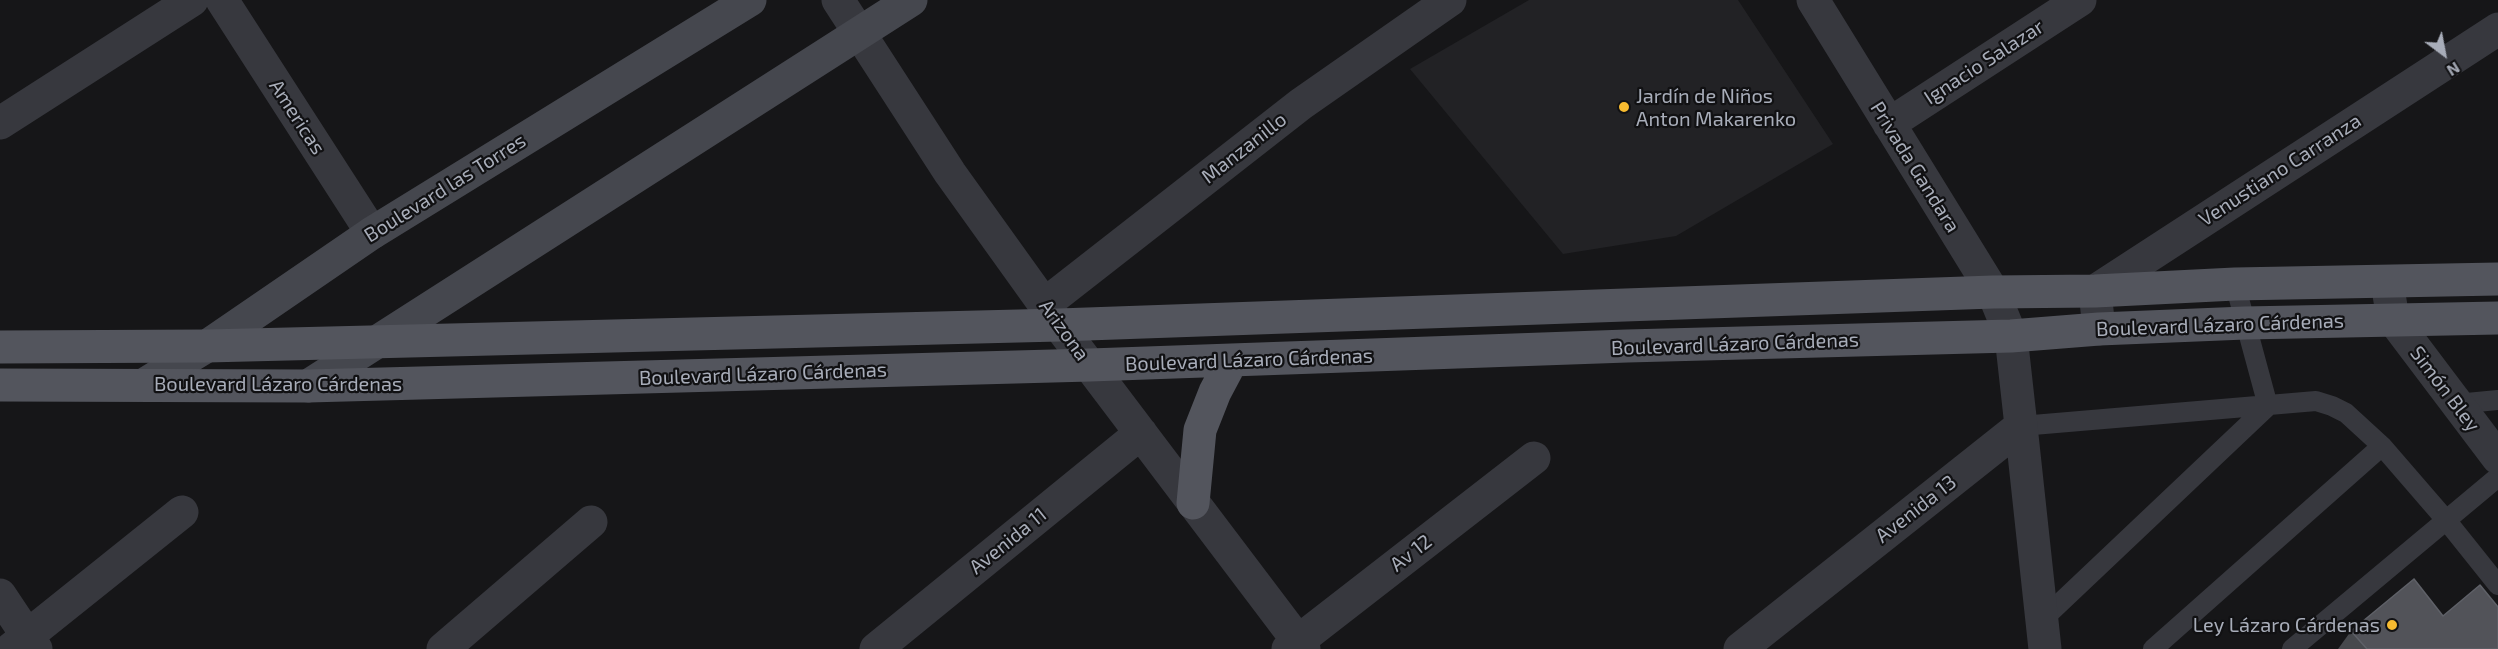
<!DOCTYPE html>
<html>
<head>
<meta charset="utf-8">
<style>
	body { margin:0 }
	#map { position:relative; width:2498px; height:649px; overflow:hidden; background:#161618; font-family:"Exo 2",sans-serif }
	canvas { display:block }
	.north { position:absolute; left:2414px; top:24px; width:60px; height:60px; -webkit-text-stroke:4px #111113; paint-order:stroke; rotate:148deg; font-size:16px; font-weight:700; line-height:24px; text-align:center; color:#a8adb9 }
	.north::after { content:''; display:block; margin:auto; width:21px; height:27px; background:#a8adb9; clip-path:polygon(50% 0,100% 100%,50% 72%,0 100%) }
</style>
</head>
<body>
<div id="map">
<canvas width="2498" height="649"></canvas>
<div class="north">N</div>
</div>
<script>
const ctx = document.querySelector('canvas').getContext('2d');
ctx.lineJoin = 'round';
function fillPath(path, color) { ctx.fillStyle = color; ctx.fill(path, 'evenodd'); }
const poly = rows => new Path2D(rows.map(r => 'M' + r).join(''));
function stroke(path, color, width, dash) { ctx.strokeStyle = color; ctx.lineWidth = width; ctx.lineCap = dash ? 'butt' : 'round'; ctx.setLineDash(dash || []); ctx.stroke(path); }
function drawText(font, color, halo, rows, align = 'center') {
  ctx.font = font + ' "Exo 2",sans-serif'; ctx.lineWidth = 4.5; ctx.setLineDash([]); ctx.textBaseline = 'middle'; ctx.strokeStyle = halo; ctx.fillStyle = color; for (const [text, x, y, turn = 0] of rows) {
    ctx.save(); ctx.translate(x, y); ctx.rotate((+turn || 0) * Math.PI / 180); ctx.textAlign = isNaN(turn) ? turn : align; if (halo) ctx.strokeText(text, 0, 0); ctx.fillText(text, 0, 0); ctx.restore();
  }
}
fillPath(poly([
	[1529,0,1738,0,1833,144,1676,236,1563,254,1410,69]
]), '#222225');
stroke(poly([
	[2456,404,2498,400],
	[2021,426,2316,401,2332,406,2346,413,2382,446,2446,520,2498,585],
	[2042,620,2268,406,2235,284],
	[2153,649,2382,446],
	[2292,649,2498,477]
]), '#37383e', 20);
stroke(poly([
	[222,0,372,233],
	[838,0,950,173,1059,325,1304,649],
	[0,123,192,0],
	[1889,124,2080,0],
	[2387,282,2393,319,2498,458],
	[1045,304,1301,104,1450,0],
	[2099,329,2095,291,2498,29],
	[2021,426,2045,649],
	[0,595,36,649],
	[11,649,182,512],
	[443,649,591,522],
	[876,649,1141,433],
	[1288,649,1534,458],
	[1740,649,2021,426,2011,336,1993,292,1813,0]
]), '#37383e', 33);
stroke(poly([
	[145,384,207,346,372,233,750,0],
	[308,386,911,0]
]), '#45474e', 33);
stroke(poly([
	[0,347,207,346,1059,325,1993,292,2095,291,2235,284,2498,279],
	[0,385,308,386,1090,365,1627,346,2011,336,2099,329,2245,323,2498,318],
	[1193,503,1200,430,1215,392,1232,360]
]), '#53555d', 33);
fillPath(poly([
	[2443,616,2498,649,2338,649,2351,631]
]), '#47494d');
const building = poly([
	[2414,579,2443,616,2480,585,2498,607,2498,649,2367,649,2351,631,2414,579]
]);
fillPath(building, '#525359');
stroke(building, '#5f6168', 1.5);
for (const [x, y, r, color] of [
	[1624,107,6,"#f7bb30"],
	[2392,625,6,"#f7bb30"]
]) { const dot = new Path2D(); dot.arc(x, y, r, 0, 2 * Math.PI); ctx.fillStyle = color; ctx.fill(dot); stroke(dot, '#111113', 2); }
drawText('20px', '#a8adb9', '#111113', [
	["Ignacio Salazar",1984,62,-33],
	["Americas",297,117,57],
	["Manzanillo",1244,148,-38],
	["Privada Gandara",1915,167,58],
	["Venustiano Carranza",2280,170,-33],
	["Boulevard las Torres",445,188,-32],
	["Boulevard Lázaro Cárdenas",2220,325,-2],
	["Arizona",1064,330,54],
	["Boulevard Lázaro Cárdenas",1735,344,-2],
	["Boulevard Lázaro Cárdenas",1249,360,-2],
	["Boulevard Lázaro Cárdenas",763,374,-2],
	["Boulevard Lázaro Cárdenas",278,384],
	["Simón Bley",2445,389,53],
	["Avenida 13",1916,509,-38],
	["Avenida 11",1008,541,-39],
	["Av 12",1411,553,-38]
]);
drawText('20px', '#a8adb9', '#111113', [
	["Jardín de Niños",1636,96],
	["Anton Makarenko",1636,119],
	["Ley Lázaro Cárdenas",2380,625,"right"]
], 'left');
</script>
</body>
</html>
